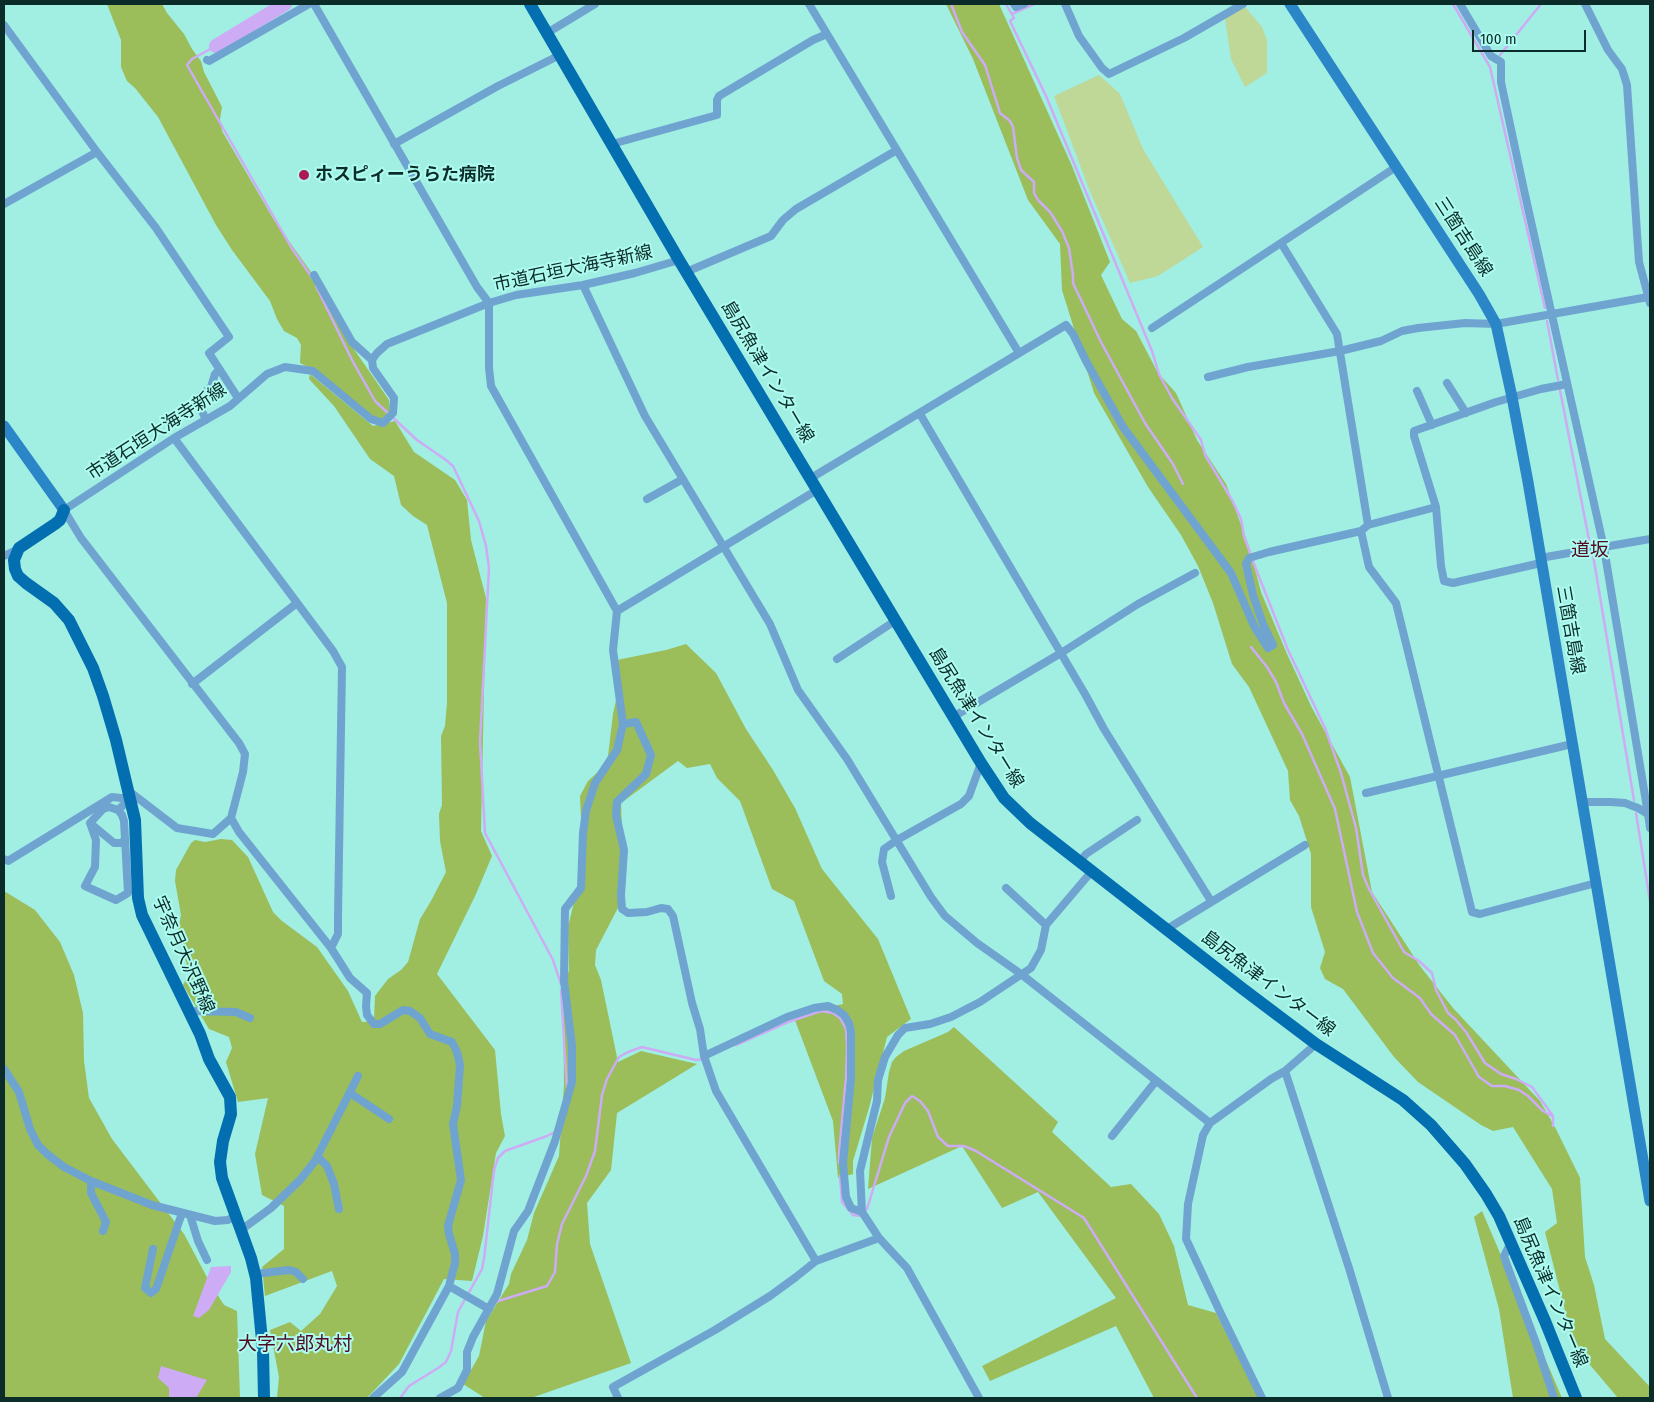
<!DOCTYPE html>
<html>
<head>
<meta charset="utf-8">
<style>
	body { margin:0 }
	#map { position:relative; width:1654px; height:1402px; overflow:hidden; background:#a1eee3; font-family:"Fira Sans Condensed",sans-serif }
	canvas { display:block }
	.frame { position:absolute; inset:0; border:5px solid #0b2c28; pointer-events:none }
	.scale { position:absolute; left:1472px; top:30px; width:114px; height:22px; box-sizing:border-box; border:2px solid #0b2c28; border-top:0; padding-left:6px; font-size:15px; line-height:18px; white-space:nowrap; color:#0b2c28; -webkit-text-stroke:4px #aefbf0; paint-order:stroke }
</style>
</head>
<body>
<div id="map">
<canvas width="1654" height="1402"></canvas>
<div class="frame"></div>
<div class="scale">100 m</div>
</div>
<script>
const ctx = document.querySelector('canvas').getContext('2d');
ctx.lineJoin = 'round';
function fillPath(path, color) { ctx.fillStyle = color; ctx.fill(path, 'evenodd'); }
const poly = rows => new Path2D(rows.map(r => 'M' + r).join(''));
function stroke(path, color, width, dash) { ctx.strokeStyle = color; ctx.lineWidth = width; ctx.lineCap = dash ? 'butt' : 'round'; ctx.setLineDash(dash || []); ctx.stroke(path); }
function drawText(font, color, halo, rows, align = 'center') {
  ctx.font = font + ' "Fira Sans Condensed","Noto Sans JP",sans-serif'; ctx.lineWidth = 4; ctx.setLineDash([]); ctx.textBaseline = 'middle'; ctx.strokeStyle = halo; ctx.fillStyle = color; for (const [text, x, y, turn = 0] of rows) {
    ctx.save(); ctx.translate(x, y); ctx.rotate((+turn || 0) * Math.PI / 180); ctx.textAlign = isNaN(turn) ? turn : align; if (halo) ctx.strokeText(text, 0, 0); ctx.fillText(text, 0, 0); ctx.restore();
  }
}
fillPath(poly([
	[1245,7,1262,27,1267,40,1267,73,1245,87,1231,59,1225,18],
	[1099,75,1120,94,1143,149,1203,247,1158,276,1130,283,1089,189,1054,96]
]), '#bfd797');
fillPath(poly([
	[107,4,162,4,167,13,184,34,192,49,201,61,204,72,222,107,220,119,222,131,274,220,311,272,349,342,389,400,390,413,383,420,372,417,321,374,300,363,301,345,297,338,284,331,277,319,270,301,232,250,216,225,158,117,135,88,127,81,121,67,121,40],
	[946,4,999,4,1072,166,1110,262,1101,275,1122,319,1136,331,1158,373,1176,393,1197,440,1226,484,1250,549,1261,592,1287,654,1312,708,1350,777,1372,892,1420,966,1453,1008,1540,1101,1556,1129,1580,1178,1585,1257,1594,1285,1605,1339,1650,1387,1650,1398,1618,1398,1574,1346,1545,1232,1557,1223,1552,1189,1513,1127,1493,1131,1481,1125,1418,1082,1394,1057,1343,989,1325,979,1320,968,1325,952,1311,907,1311,854,1299,816,1290,800,1288,771,1249,687,1232,664,1213,603,1198,566,1181,535,1148,487,1094,393,1062,290,1060,244,1028,200,973,59],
	[310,374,373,426,395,421,414,452,455,480,467,500,471,540,486,598,481,831,492,856,476,894,437,974,495,1050,501,1114,505,1136,496,1153,483,1236,472,1281,444,1279,399,1364,367,1398,277,1398,279,1377,270,1330,290,1322,301,1331,320,1314,337,1286,332,1271,265,1296,262,1267,284,1249,284,1206,262,1195,255,1154,268,1098,238,1102,226,1062,232,1048,229,1037,209,1029,183,985,188,975,188,969,178,931,181,915,175,881,176,870,191,843,195,840,205,842,221,839,232,840,248,857,273,912,282,921,317,947,348,991,362,1022,374,1021,375,996,388,979,401,970,408,962,420,919,431,901,446,872,440,841,439,814,442,805,441,736,445,726,447,703,447,603,427,525,413,516,401,505,394,476,370,459,334,406,309,379],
	[686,644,716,673,746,729,773,770,795,808,822,869,878,939,911,1019,887,1037,869,1108,853,1161,853,1174,838,1178,833,1121,793,1015,843,1004,842,994,824,981,794,901,772,889,740,801,717,778,710,764,687,768,678,761,621,803,623,853,620,904,596,950,595,965,601,980,618,1062,641,1051,697,1064,617,1113,611,1170,587,1203,590,1244,631,1363,531,1398,485,1398,463,1384,479,1356,486,1321,509,1284,511,1274,527,1240,534,1213,559,1156,564,1085,563,989,569,970,568,927,583,865,580,796,588,781,600,770,608,756,613,714,620,682,617,660,666,650],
	[4,891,35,910,60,942,74,975,83,1013,84,1061,89,1098,112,1139,184,1234,210,1283,224,1305,237,1311,240,1398,4,1398],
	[954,1027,1058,1122,1052,1132,1111,1187,1131,1184,1159,1214,1174,1246,1188,1305,1216,1313,1259,1398,1154,1398,1116,1326,990,1381,982,1366,1116,1298,1038,1192,1002,1208,962,1146,868,1189,872,1138,885,1098,889,1072,892,1062,896,1057,904,1051,948,1032],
	[1482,1211,1562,1398,1513,1398,1499,1309,1474,1217]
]), '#9bbd5a');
fillPath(poly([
	[231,1266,231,1272,209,1310,199,1318,193,1316,211,1267],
	[161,1366,207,1380,196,1398,169,1398,169,1388,158,1378]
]), '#cdacf5');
stroke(poly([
	[951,4,962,32,985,65,1000,113,1010,121,1013,127,1017,158,1021,170,1034,182,1034,193,1038,200,1050,212,1062,231,1069,248,1073,275,1073,283,1101,342,1145,423,1173,464,1183,484],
	[1006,4,1014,18,1010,21,1046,96,1152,351,1159,374,1172,398,1201,440,1205,455,1232,500,1241,519,1244,536,1254,564,1288,650,1325,728,1341,773,1356,828,1363,875,1369,889,1404,952,1419,961,1432,973,1436,990,1448,1013,1455,1019,1466,1032,1485,1063,1501,1074,1516,1079,1532,1087,1553,1116,1553,1126],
	[1453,4,1490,67,1545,308],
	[1012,14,1034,4],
	[216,46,192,59,187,65,291,247,313,279],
	[1500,55,1541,4],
	[316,286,352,360,375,401,417,440,446,460,453,466,479,521,486,546,489,568,480,742,485,833,553,960,561,984],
	[1547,321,1558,380],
	[1560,390,1590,545],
	[1593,555,1634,800],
	[1251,647,1267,667,1276,682,1284,703,1302,734,1335,809,1357,912,1373,953,1393,978,1420,998,1431,1014,1455,1035,1479,1077,1492,1086,1505,1086,1519,1090,1528,1096,1543,1111,1552,1116],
	[1636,813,1650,901],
	[561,990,567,1089],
	[736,1045,788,1022,821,1011,833,1013,840,1018,846,1029,847,1047,846,1078,839,1153,839,1163],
	[840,1176,842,1202,853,1215,861,1216,867,1209,889,1137,905,1103,912,1096,920,1101,928,1111,938,1137,948,1146,964,1146,976,1151,1084,1218,1197,1398],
	[495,1302,547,1286,555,1272,557,1244,562,1224,586,1176,595,1151,602,1095,607,1079,619,1057,628,1052,642,1047,696,1060,704,1059],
	[400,1398,409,1386,438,1368,446,1362,451,1351,458,1312,482,1269,484,1259,494,1170,498,1158,505,1151,547,1136,555,1132]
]), '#cdacf5', 2.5);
stroke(poly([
	[216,46,285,4]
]), '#cdacf5', 14);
stroke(poly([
	[314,4,477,287,489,303,489,368,491,386,617,611,613,650,623,724,617,750,595,783,586,811,583,833,581,888,565,909,564,981,572,1046,572,1082,555,1141,528,1211,514,1231,497,1294,473,1337,467,1352,467,1370,458,1388,440,1398],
	[809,4,1019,353],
	[1014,4,1016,7,1024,4],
	[1065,4,1079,36,1102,68,1109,74,1184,38,1243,4],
	[1460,4,1491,56,1501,62,1501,82,1524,190,1604,548,1648,814],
	[1585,4,1608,50,1622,69,1627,85,1639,262,1650,303],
	[4,25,97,152,156,228,229,337,209,353,238,398],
	[547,33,595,4],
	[207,60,209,61,309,4],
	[394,144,498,86,560,55],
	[612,144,717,115,717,100,719,96,813,40,827,34],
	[4,204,97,152],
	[1281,243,1337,334,1368,525],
	[686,272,771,236,783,220,796,209,897,150],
	[314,275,352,342,372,360],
	[583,285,645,416,770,624,798,690,847,759,931,897,945,916,977,943,1021,974,1210,1123],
	[1152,328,1396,167],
	[1208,377,1248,367,1340,351,1381,341,1402,331,1418,328,1465,323,1496,324,1648,297],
	[1447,383,1466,413],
	[1417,391,1432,425],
	[920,414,1085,694,1104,729,1211,901],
	[206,420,198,402,198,398,211,387,215,374,219,370],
	[174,438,333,651,342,667,338,916,338,934,331,948,239,832,231,818],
	[811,478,1066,325,1073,334,1086,361,1123,427,1231,573,1254,626,1268,648,1273,645,1263,624,1253,595,1246,564,1249,558,1269,552,1361,531,1368,525,1436,507],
	[647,499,683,479],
	[1361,531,1369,567,1396,603,1472,912,1480,914,1596,883],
	[4,556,18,549],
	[1540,558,1650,539],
	[1541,563,1453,583,1444,581,1441,566,1436,507,1414,436,1414,431,1496,402,1541,389,1567,384],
	[617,611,817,490],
	[837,659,895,621],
	[192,684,297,603],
	[953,717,1061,653,1138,604,1195,573],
	[623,724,636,722,651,755,646,774,617,802,616,815,624,850,621,895,622,909,628,913,647,912,661,908,668,909,673,916,692,1003,700,1029,704,1056,716,1091,816,1261],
	[130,792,177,828,213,834,231,818,243,772,245,754,239,743,81,538,64,510,174,438,230,406,267,374,285,367,313,371,371,419,383,423,393,413,394,398,373,368,372,360,377,353,387,344,489,303,516,295,583,285,635,273,679,260],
	[1366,793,1572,744],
	[1582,802,1611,802,1625,803,1638,808,1648,814,1650,828],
	[118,810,122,815,124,821,128,893,116,900,85,886,95,867,96,840,90,823,103,809,109,807,118,810,130,799],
	[90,823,114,843,121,843,125,840],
	[4,859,8,861,112,797,130,799],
	[1080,861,1086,854,1137,820],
	[1006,888,1046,925],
	[891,896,882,862,884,849,897,840,961,804,969,796,981,763],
	[1167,929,1305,845],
	[331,948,350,978,367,993,366,1006,367,1015,374,1024,380,1024,403,1010,410,1011,420,1018,430,1034,452,1042,457,1052,460,1065,457,1106,453,1124,461,1180,448,1226,449,1234,455,1254,455,1263,449,1286,489,1309],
	[189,1011,236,1012,250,1018],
	[704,1056,787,1017,814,1008,828,1006,837,1010,844,1015,849,1023,851,1032,851,1079,843,1163,846,1197,851,1208,862,1212],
	[4,1069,19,1092,30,1129,38,1145,47,1154,64,1167,91,1181,152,1205,215,1221,228,1220,235,1216],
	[1285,1071,1349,1268,1388,1398],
	[350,1093,389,1119],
	[1112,1136,1156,1081],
	[318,1157,327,1166,334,1184,339,1209],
	[91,1181,91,1193,106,1222,103,1231],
	[190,1215,198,1241,207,1260],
	[241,1230,271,1208,300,1180,315,1161,358,1076],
	[1511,1242,1504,1256,1507,1265,1536,1343,1554,1398],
	[153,1249,145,1288,151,1293,156,1289,182,1213],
	[255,1274,289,1270,296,1272,303,1279],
	[373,1398,402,1372,449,1286],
	[618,1398,613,1387,715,1330,770,1296,796,1277,816,1261,879,1238],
	[979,1398,907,1268,879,1238,862,1212,860,1171,877,1101,878,1080,885,1057,898,1035,905,1028,930,1024,951,1017,980,1002,1031,968,1041,950,1046,925,1092,871],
	[1262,1398,1221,1314,1186,1239,1188,1204,1203,1135,1210,1123,1271,1079,1285,1071,1316,1044]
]), '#6fa4d1', 8);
stroke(poly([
	[1290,4,1479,294,1496,324,1512,397,1528,482,1650,1201],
	[4,426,64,510]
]), '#2b86c8', 11);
stroke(poly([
	[530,4,679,260,981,763,1004,798,1030,823,1243,989,1316,1044,1403,1100,1431,1125,1465,1164,1486,1194,1499,1216,1545,1321,1576,1398],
	[64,510,60,520,55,524,19,548,14,560,15,569,18,576,26,583,54,603,69,620,93,668,103,696,116,740,135,820,138,898,142,915,200,1034,209,1059,230,1097,231,1114,223,1141,220,1162,222,1178,251,1258,256,1278,263,1351,264,1398]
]), '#036fb0', 12);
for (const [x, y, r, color] of [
	[304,175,6,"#ab1a52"]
]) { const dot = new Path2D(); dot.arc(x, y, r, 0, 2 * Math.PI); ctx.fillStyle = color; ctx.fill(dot); stroke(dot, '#aefbf0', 2); }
drawText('bold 18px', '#0b2c28', '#aefbf0', [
	["ホスピィーうらた病院",315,175]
], 'left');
drawText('18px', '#0b2c28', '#aefbf0', [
	["三箇吉島線",1463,237,57],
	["市道石垣大海寺新線",573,269,-12],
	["島尻魚津インター線",767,372,59],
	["市道石垣大海寺新線",157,432,-33],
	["三箇吉島線",1570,630,80],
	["島尻魚津インター線",976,718,58],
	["宇奈月大沢野線",183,955,66],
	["島尻魚津インター線",1268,984,37],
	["島尻魚津インター線",1550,1292,67]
]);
drawText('19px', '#500c24', '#aefbf0', [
	["道坂",1590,551],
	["大字六郎丸村",295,1345]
]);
</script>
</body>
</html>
